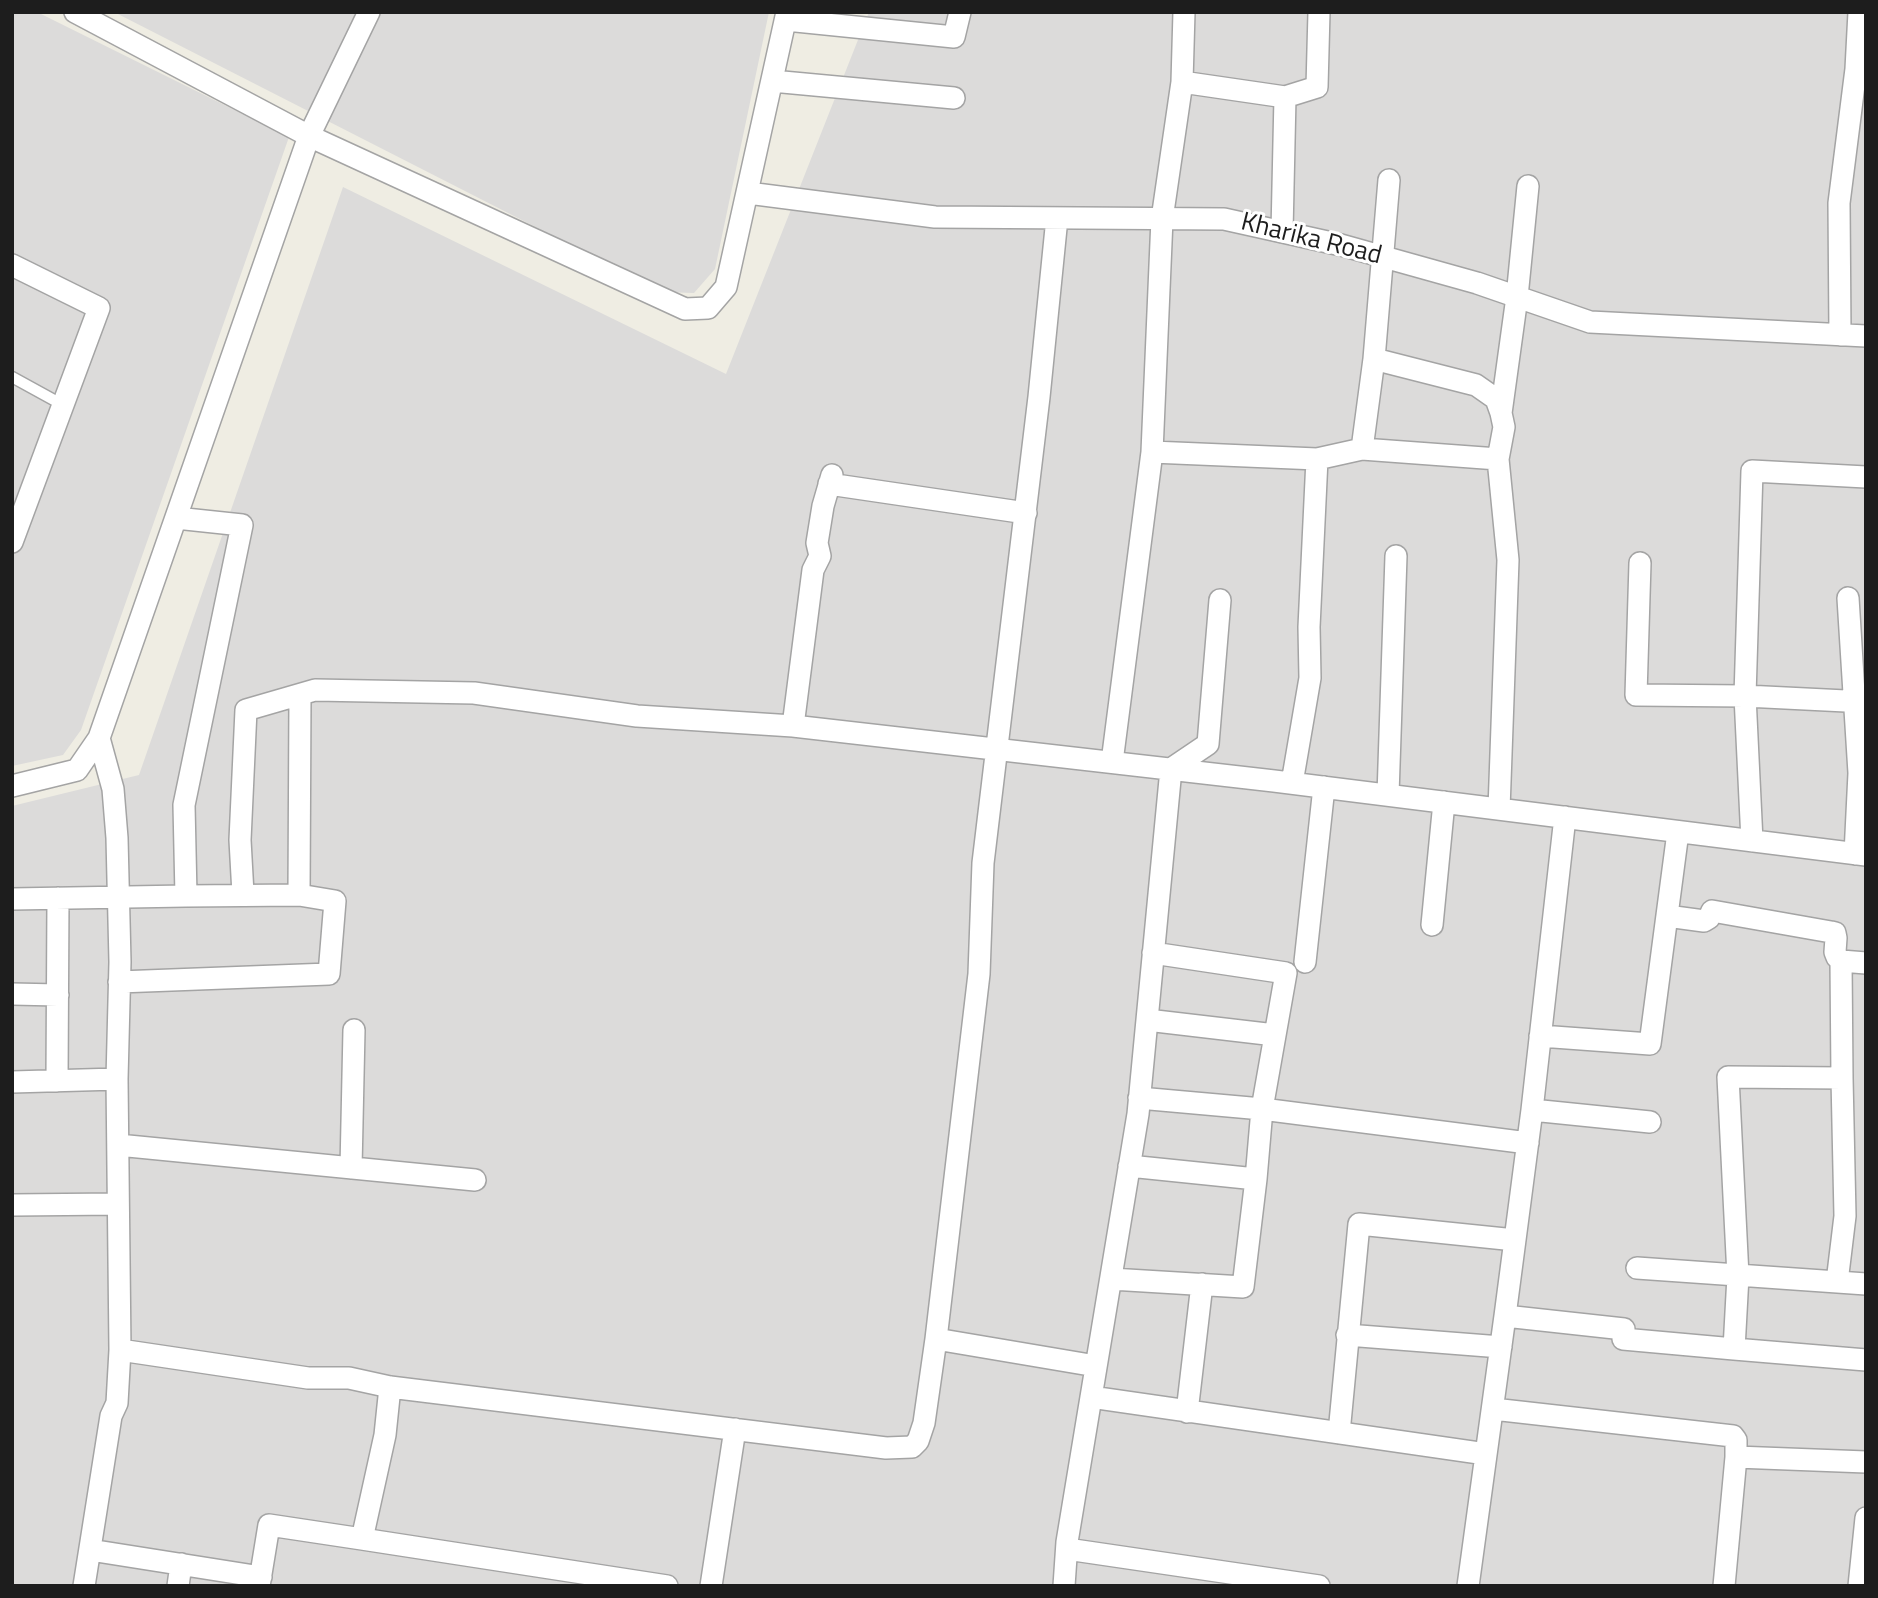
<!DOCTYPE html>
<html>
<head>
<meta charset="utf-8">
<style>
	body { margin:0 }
	#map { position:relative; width:1878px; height:1598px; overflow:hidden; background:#efede3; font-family:"Titillium Web",sans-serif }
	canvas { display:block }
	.frame { position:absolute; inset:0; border:14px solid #1d1d1d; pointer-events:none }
</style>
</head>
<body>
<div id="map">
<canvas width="1878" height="1598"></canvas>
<div class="frame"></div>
</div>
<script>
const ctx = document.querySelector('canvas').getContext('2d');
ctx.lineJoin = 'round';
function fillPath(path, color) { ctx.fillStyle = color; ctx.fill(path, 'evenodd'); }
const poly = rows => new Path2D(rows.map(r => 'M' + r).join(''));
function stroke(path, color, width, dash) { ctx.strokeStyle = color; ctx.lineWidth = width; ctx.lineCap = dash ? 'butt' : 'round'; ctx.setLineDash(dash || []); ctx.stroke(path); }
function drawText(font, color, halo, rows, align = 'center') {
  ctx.font = font + ' "Titillium Web",sans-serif'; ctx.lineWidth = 6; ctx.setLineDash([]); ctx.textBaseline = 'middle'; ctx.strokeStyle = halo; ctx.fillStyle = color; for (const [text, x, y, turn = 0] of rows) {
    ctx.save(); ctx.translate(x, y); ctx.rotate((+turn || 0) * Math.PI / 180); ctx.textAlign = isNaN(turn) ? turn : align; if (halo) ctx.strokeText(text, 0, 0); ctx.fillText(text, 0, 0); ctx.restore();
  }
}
fillPath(poly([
	[12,12,37,12,289,137,81,730,63,755,12,766],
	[114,12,769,12,715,269,694,293,663,292],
	[869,12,1866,12,1866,1586,12,1586,12,806,139,775,343,187,726,374]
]), '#dcdbda');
const service = poly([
	[12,377,63,405]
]);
const minor = poly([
	[75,12,309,136,685,309,708,308,726,287,787,12],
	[1184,12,1182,82,1162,219,1152,452,1317,459,1362,449,1498,459],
	[786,20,954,37,960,12],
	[772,81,954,98],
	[1182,82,1285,97,1282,232],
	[1285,97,1317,87,1319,12],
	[748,193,935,217,1224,219,1341,245,1477,283,1590,322,1866,336],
	[12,265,99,308,12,542],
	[1840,335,1839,203,1856,69,1859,12],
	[1374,359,1476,385,1496,399,1501,413,1504,427,1498,459,1508,560,1499,809],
	[1501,413,1517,297,1528,186],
	[1362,449,1374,359,1389,180],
	[829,484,1026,513],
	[176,518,242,525,184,805,186,896,299,895,300,695],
	[1640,563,1636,695,1745,696,1866,702],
	[1848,598,1859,773,1855,854],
	[793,726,813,570,820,556,817,543,823,506,832,475],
	[99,738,113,789,117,838,120,962,117,1079,120,1350],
	[1112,762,1152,452],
	[1292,783,1310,678,1309,627,1317,459],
	[12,786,77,770,99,738,309,136,369,12],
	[1388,795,1396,556],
	[1565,817,1532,1110,1505,1316,1624,1329,1623,1339,1734,1349],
	[1752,841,1745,696,1752,471,1866,477],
	[243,894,240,840,246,710,315,690,474,693,637,716,793,726,1274,781,1866,855],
	[12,899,186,896],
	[1667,916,1704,921,1709,918,1712,911,1831,932,1835,933,1836,938,1835,952,1837,957,1841,961,1866,963],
	[1432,925,1444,802],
	[1841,961,1842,1078],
	[1305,962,1324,787],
	[119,982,329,974,335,901,299,895],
	[12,994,58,995],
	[1147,1020,1275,1035],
	[1540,1036,1650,1044,1678,832],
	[57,1081,58,898],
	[12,1082,117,1079],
	[1139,1098,1262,1109,1528,1143],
	[1532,1110,1650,1122],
	[118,1145,475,1180],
	[1129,1166,1256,1179,1262,1109,1286,973,1153,953],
	[351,1168,354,1030],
	[12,1205,118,1204],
	[1637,1268,1866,1284],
	[1111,1279,1243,1287,1256,1179],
	[1837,1282,1845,1216,1842,1078,1728,1077,1738,1276,1734,1349,1866,1360],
	[1347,1335,1501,1347],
	[936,1339,1096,1366],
	[390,1387,385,1435,362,1539,667,1586],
	[1091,1397,1486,1454],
	[1493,1409,1733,1436,1736,1440,1736,1457],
	[1187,1412,1202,1284],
	[1339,1433,1359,1224,1515,1240],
	[1067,1549,1319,1586],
	[90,1550,261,1577],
	[84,1586,111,1416,117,1403,120,1350,308,1378,349,1378,390,1387,886,1448,912,1447,918,1441,924,1423,936,1339,979,974,983,863,1039,397,1057,218],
	[178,1586,181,1564],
	[259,1586,269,1525,362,1539],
	[711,1586,735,1429],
	[1064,1586,1067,1542,1138,1114,1171,769,1208,744,1220,600],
	[1468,1586,1505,1316],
	[1724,1586,1736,1457,1866,1462],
	[1859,1586,1866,1518]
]);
stroke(service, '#a4a4a4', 13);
stroke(minor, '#a4a4a4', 24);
stroke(service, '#fff', 10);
stroke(minor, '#fff', 21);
drawText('26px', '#1d1d1d', '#fff', [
	["Kharika Road",1311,240,14]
]);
</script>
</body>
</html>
